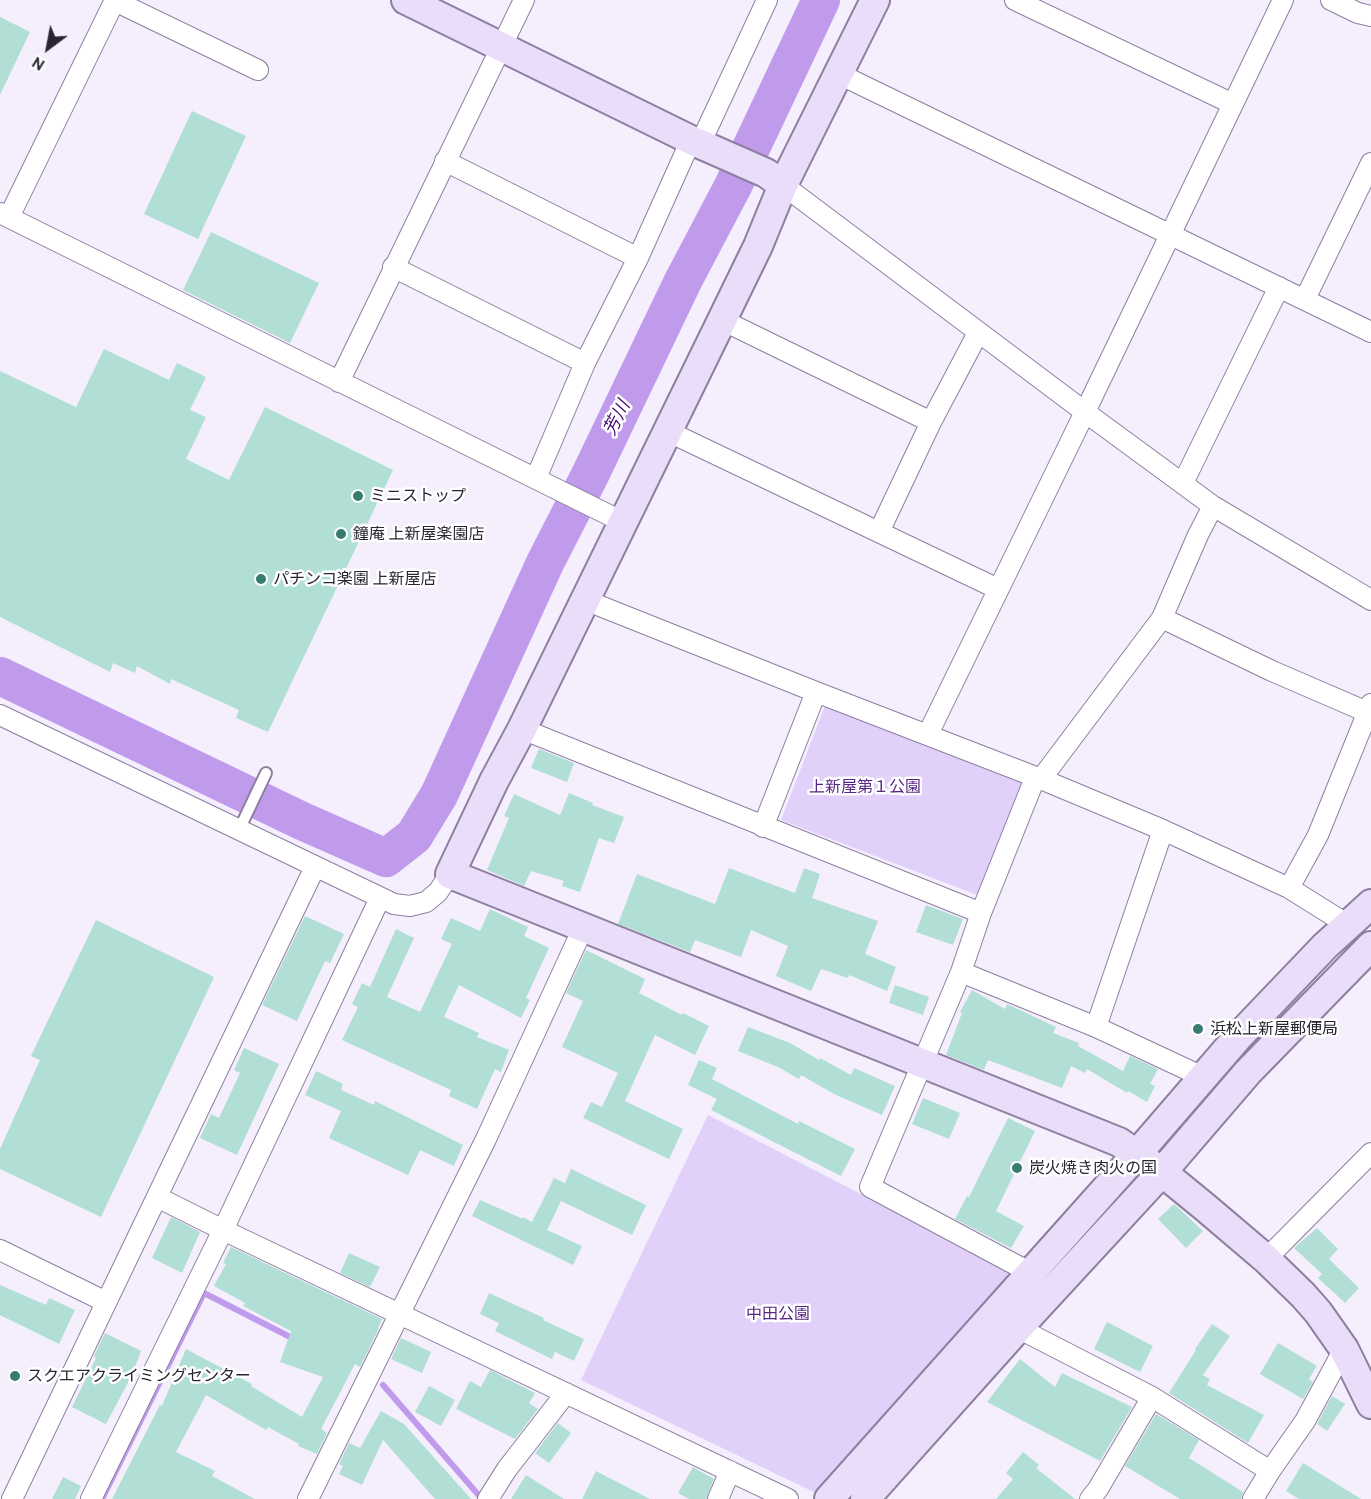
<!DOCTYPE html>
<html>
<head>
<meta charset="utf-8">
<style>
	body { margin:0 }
	#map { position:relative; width:1371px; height:1499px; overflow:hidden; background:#f4eefd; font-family:Cabin,sans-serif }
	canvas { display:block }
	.north { position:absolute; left:18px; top:18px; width:60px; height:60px; -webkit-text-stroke:4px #fff; paint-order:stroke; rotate:212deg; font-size:16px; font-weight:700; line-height:24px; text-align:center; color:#2a2532 }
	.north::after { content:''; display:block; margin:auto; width:21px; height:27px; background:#2a2532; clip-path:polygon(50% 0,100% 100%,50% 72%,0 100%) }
</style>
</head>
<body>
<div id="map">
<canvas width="1371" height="1499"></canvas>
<div class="north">N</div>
</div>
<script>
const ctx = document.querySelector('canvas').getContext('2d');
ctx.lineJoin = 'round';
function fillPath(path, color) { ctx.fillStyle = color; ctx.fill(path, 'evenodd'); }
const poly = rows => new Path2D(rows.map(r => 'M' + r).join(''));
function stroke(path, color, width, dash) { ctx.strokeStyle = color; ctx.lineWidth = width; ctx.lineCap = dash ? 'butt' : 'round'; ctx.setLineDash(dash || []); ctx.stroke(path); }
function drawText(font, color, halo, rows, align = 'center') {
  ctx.font = font + ' Cabin,"Noto Sans JP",sans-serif'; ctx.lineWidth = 5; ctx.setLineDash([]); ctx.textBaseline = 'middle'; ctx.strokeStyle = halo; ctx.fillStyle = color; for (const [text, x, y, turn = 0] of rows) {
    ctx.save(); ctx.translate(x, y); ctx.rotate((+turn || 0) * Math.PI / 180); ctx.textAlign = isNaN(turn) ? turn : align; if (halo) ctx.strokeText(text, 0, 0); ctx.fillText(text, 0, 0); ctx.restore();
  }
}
fillPath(poly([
	[825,706,1023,782,980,896,781,820],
	[708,1115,1019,1276,822,1496,581,1380]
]), '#e1d0f9');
stroke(poly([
	[383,1385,482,1499],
	[102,1499,204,1293,296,1340]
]), '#c09bec', 6);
stroke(poly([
	[0,676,302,821,386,858,414,836,439,795,545,563,590,475,683,281,733,186,821,0]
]), '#c09bec', 38);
fillPath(poly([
	[0,17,30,32,0,95],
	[192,111,246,136,198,239,144,214],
	[211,232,319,283,290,343,183,290],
	[104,349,169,380,177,363,206,377,190,410,206,417,186,459,229,480,265,407,393,470,268,732,236,718,239,710,171,679,170,684,137,666,135,673,113,663,110,672,0,617,0,371,76,407],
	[539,749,574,763,567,782,531,768],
	[569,793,593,803,592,805,624,817,614,843,599,838,580,892,562,886,564,881,531,871,524,886,487,870,509,818,504,816,514,794,560,815],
	[729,868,795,893,804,868,820,874,812,898,878,921,865,954,896,967,887,991,849,975,848,978,821,969,811,991,776,976,788,946,751,930,741,957,695,940,690,952,618,924,637,874,715,904],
	[926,905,963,919,953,945,916,932],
	[490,909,528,927,524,936,549,948,526,998,530,1000,521,1018,459,985,444,1017,479,1033,477,1037,509,1050,501,1072,495,1069,477,1109,449,1096,451,1090,342,1040,358,1007,352,1004,362,983,370,987,396,929,414,938,387,997,420,1012,452,944,441,939,451,918,480,931],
	[305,916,344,934,330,963,325,961,297,1021,262,1005],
	[96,920,214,977,101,1217,0,1169,0,1149,40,1060,31,1056],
	[586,950,645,979,639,993,682,1015,683,1013,709,1026,695,1055,655,1035,625,1101,683,1129,669,1159,583,1118,591,1102,602,1107,618,1073,562,1047,583,1001,566,993],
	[895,985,929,997,923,1015,889,1003],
	[972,990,1005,1009,1007,1004,1056,1027,1053,1033,1079,1043,1078,1046,1123,1071,1130,1056,1158,1069,1150,1084,1155,1086,1147,1102,1128,1091,1127,1093,1087,1069,1085,1073,1071,1066,1062,1088,988,1060,984,1070,946,1055,962,1013,960,1012],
	[748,1027,790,1043,819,1060,820,1058,851,1075,854,1068,895,1086,882,1115,834,1094,801,1075,799,1079,778,1067,738,1051],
	[244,1048,279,1064,237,1155,200,1138,211,1114,219,1118,240,1073,234,1070],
	[699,1060,717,1068,712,1079,798,1124,799,1121,855,1149,841,1176,711,1110,717,1099,688,1085],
	[316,1071,343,1084,341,1090,374,1105,375,1101,463,1145,454,1166,420,1150,408,1175,329,1138,341,1111,305,1095],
	[923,1098,960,1113,949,1139,912,1124],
	[1008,1118,1035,1131,996,1211,1024,1226,1011,1248,955,1219,967,1196,969,1197],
	[571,1169,646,1205,632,1235,561,1201,547,1230,582,1246,573,1265,472,1216,480,1200,523,1219,523,1217,532,1222,554,1178,565,1183],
	[1174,1204,1203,1231,1186,1248,1158,1219],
	[171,1217,200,1232,182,1273,152,1258],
	[1317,1228,1338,1249,1329,1259,1359,1288,1345,1303,1318,1278,1322,1274,1294,1248],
	[231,1247,382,1319,378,1328,379,1328,360,1367,355,1364,321,1429,327,1433,317,1454,298,1446,299,1444,268,1427,266,1430,206,1395,176,1452,215,1471,212,1476,255,1499,112,1499,160,1405,162,1406,186,1349,252,1384,251,1386,302,1417,323,1377,280,1362,291,1331,243,1306,245,1303,214,1286,226,1264,223,1263],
	[349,1253,380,1267,370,1287,340,1273],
	[0,1285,46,1305,49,1298,75,1310,59,1344,0,1315],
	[489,1293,544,1318,543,1320,584,1339,574,1361,555,1352,552,1359,495,1331,499,1323,480,1314],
	[1107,1322,1153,1346,1140,1372,1094,1349],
	[1212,1324,1230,1336,1203,1375,1210,1379,1207,1385,1264,1415,1248,1443,1169,1393,1196,1350,1195,1349],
	[105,1333,141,1351,132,1375,106,1424,72,1407,96,1358,94,1356],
	[401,1338,431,1352,422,1373,391,1359],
	[1278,1343,1317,1366,1309,1379,1313,1382,1303,1399,1260,1374],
	[1020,1359,1055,1387,1062,1373,1132,1407,1100,1461,987,1402],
	[490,1370,535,1393,529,1403,538,1409,515,1439,456,1409,470,1381,481,1387],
	[429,1386,455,1400,441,1426,415,1412],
	[1332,1396,1345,1404,1327,1431,1317,1424],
	[381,1411,404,1424,471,1499,435,1499,383,1440,362,1485,339,1474,343,1466,339,1464,349,1443,360,1448],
	[1156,1414,1199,1440,1189,1458,1243,1492,1241,1499,1180,1499,1125,1466],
	[558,1423,571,1433,549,1463,535,1453],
	[1023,1452,1039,1465,1036,1468,1075,1499,996,1499,1013,1479,1006,1473],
	[1303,1463,1361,1499,1299,1499,1286,1491],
	[693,1467,714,1479,706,1499,689,1499,678,1493],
	[596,1471,650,1499,582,1499],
	[526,1475,564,1499,511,1499],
	[63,1477,81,1486,75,1499,52,1499]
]), '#b1dfd6');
const lane = poly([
	[239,830,266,773]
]);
const street = poly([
	[1015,0,1233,104],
	[1283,0,1085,412,1213,506,1371,600],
	[1331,0,1358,13,1371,16],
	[115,1,258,70],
	[839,74,1371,332],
	[700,144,767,0],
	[445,161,638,258],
	[783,185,1085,412,928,734],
	[0,213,623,522],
	[9,217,115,0],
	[393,267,585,363],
	[1305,299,1371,163],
	[722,320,931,422],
	[339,382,524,0],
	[667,431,998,589],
	[536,478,585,363,638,258,691,140],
	[1183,483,1279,287],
	[879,532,931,422,978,333],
	[585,600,816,692,1041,779,1163,830,1289,888],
	[1162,618,1272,671,1367,712],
	[0,715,394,904,410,906,426,902,438,892,450,874],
	[522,729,981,913],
	[1041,779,1162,618,1198,535,1213,506],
	[763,827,816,692],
	[1348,925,1289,888,1318,835,1371,704],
	[961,972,1096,1027,1203,1077],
	[1096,1027,1163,830],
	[157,1197,223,1230,788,1499],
	[0,1250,106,1302],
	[1266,1259,1371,1153],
	[1031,1273,870,1187,961,972,981,913,1035,778],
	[1018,1328,1152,1397,1270,1471],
	[12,1499,315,867],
	[91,1499,223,1230,380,898],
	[308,1499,486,1139,583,928],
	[488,1499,507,1469,566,1393],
	[718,1499,730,1471],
	[1090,1499,1098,1489,1152,1397],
	[1253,1499,1270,1471,1305,1421,1344,1349]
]);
const secondary = poly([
	[406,0,691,140,766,173,783,185],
	[875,0,783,185,758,246,722,320,522,729,494,781,450,874,1119,1142,1162,1172,1206,1208,1266,1259,1303,1295,1318,1312,1344,1349,1371,1404],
	[829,1499,1137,1154,1238,1037,1325,946,1371,904],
	[865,1499,1018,1328,1162,1172,1248,1072,1371,946]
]);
stroke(lane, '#8d7f9f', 14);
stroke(street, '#8d7f9f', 22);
stroke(secondary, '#8d7f9f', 32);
stroke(lane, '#fff', 10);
stroke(street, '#fff', 20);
stroke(secondary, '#eaddfa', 28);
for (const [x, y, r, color] of [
	[358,496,6,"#377c71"],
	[341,534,6,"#377c71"],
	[261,579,6,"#377c71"],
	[1198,1029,6,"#377c71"],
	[1017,1168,6,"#377c71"],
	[15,1376,6,"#377c71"]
]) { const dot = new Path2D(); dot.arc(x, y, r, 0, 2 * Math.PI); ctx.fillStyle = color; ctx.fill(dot); stroke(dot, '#fff', 2); }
drawText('16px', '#2a2532', '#fff', [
	["ミニストップ",370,496],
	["鐘庵 上新屋楽園店",353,534],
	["パチンコ楽園 上新屋店",273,579],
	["浜松上新屋郵便局",1210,1029],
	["炭火焼き肉火の国",1029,1168],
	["スクエアクライミングセンター",27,1376]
], 'left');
drawText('16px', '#582785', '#fff', [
	["上新屋第１公園",865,787],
	["中田公園",778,1314]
]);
drawText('italic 18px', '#471070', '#fff', [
	["芳川",617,418,-63]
]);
</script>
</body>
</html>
